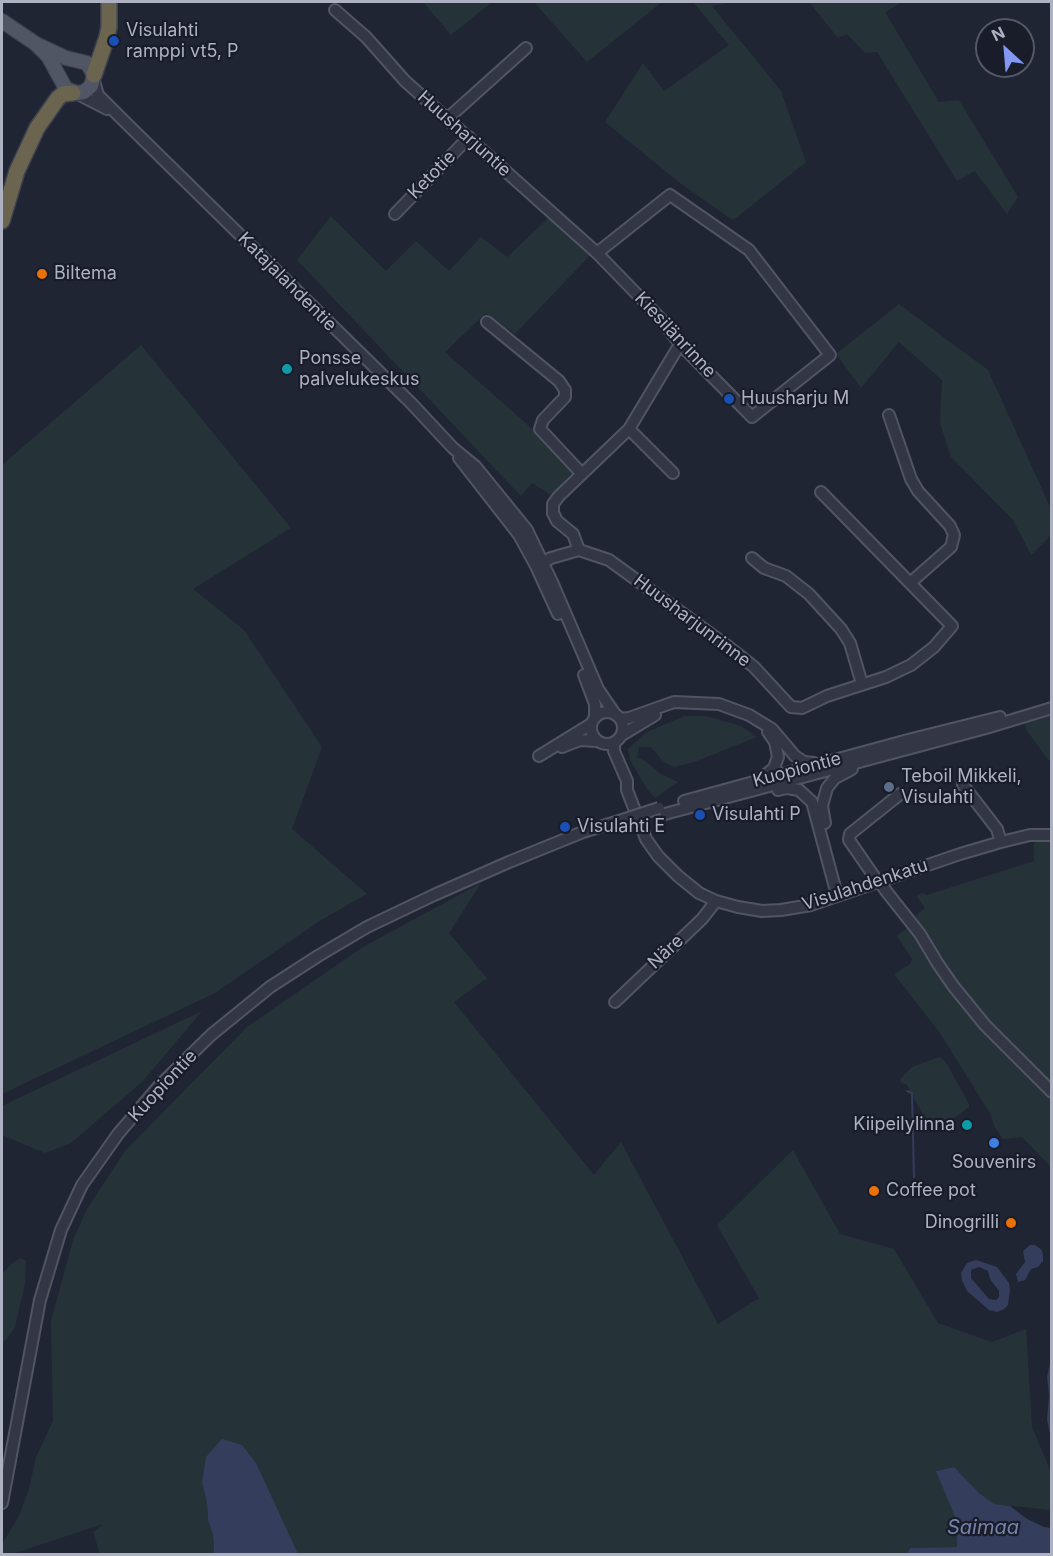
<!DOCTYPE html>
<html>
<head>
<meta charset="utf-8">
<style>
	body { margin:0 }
	#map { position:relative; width:1053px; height:1556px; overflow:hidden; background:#202534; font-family:Inter,sans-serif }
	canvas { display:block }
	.frame { position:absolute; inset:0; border:3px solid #adb1c2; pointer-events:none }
	.north { position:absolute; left:975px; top:18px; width:60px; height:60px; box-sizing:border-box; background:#191c29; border:2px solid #545866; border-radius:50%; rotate:334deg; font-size:16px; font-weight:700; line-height:24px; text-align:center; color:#adb1c2 }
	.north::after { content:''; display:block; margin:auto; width:21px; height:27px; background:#8298f2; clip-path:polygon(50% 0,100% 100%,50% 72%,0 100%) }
</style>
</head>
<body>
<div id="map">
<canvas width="1053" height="1556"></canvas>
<div class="frame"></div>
<div class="north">N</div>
</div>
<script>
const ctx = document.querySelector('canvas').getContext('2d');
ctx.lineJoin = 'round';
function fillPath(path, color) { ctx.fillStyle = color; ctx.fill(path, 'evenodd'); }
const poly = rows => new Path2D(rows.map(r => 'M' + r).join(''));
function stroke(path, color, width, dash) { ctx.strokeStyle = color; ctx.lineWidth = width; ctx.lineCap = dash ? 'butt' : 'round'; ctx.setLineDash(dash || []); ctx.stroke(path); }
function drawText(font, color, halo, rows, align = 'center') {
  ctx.font = font + ' Inter,sans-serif'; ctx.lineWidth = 4.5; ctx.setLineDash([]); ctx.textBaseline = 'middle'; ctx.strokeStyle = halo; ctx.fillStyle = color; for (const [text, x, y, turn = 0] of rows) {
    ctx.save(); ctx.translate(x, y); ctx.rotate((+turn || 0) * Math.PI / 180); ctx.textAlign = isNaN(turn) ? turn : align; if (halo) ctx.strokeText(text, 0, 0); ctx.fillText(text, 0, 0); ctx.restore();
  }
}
fillPath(poly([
	[423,2,492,2,451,35],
	[534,2,662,2,587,62],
	[693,2,735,2,712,6,781,91,806,162,736,218,731,219,680,183,605,122,643,63,664,91,729,45],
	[809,2,903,2,885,12,939,102,959,100,1018,197,1007,214,975,171,957,181,877,52,865,53,847,34,838,38],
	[557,210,598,247,515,334,486,313,445,352,529,426,573,472,551,495,532,483,521,496,297,260,331,216,386,271,416,241,449,271,481,237,507,257],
	[899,304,988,370,1051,509,1051,535,1031,555,1013,520,951,457,940,423,942,380,899,342,861,388,836,354],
	[141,345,291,528,193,589,244,630,322,747,292,829,367,894,321,920,215,993,2,1094,2,465],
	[684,716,707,716,741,726,757,737,694,762,674,767,664,762,651,747,639,747,637,757,645,761,661,774,678,782,655,798,647,789,630,760,628,749,645,733],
	[1051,716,1052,716,1051,763,1027,731,1025,723],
	[1037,840,1051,840,1051,1167,1022,1137,1003,1139,994,1126,991,1115,940,1033,894,974,910,964,912,959,897,936,918,920,915,916,925,908,917,897,918,895,922,893,927,895,1034,861,1034,844],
	[481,883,449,933,487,978,454,1002,594,1175,621,1142,718,1324,759,1298,717,1225,793,1150,840,1234,894,1249,938,1323,992,1342,1026,1329,1032,1427,1051,1472,1051,1510,994,1504,979,1493,954,1467,937,1471,956,1519,957,1547,910,1548,907,1554,298,1554,282,1523,205,1471,202,1483,207,1503,208,1520,213,1535,214,1554,100,1554,93,1532,103,1524,12,1554,2,1554,2,1544,19,1516,29,1489,36,1457,53,1421,51,1321,73,1240,87,1209,125,1151,247,1027,363,947],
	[202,1011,143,1081,71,1143,45,1153,2,1135,2,1106],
	[939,1057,942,1058,947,1064,969,1104,969,1107,953,1119,949,1125,944,1127,935,1125,925,1119,907,1085,900,1082,901,1078,912,1067],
	[20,1258,26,1261,25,1284,15,1327,7,1339,2,1342,2,1274,11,1264]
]), '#253338');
fillPath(poly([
	[1030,1245,1035,1245,1041,1249,1043,1254,1043,1261,1038,1267,1031,1269,1025,1280,1018,1282,1016,1274,1025,1262,1023,1251],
	[976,1260,997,1267,1009,1283,1010,1290,1008,1305,1004,1309,997,1312,989,1310,967,1291,962,1280,961,1273,967,1263],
	[979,1267,988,1271,990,1279,999,1291,999,1297,996,1300,989,1299,971,1278,971,1270],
	[1051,1358,1051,1438,1047,1420,1049,1395,1047,1377],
	[222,1439,242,1445,256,1463,298,1554,214,1554,213,1535,208,1520,207,1503,202,1483,206,1457],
	[954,1467,979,1493,994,1504,1010,1506,1027,1519,1044,1527,1051,1528,1051,1554,907,1554,910,1548,957,1547,956,1519,936,1471]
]), '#343d5b');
stroke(poly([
	[907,1091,912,1093,914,1177]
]), '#343d5b', 2);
const minor = poly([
	[335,10,366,37,405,81,597,253,660,318,680,344,752,417,830,355,749,250,670,195,597,253],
	[94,81,98,95,120,117,411,403,453,448,475,466,527,530,552,582,598,689,615,714],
	[76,93,107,109],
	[448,118,526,48],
	[395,214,469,137],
	[487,322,559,381,565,390,565,397,543,420,540,429,582,474],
	[889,415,911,479,918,491,950,526,954,535,951,547,910,583],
	[629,429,673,473],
	[459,458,519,535,536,566,558,614],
	[579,550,573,534,557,521,553,513,553,504,559,496,629,429,680,344],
	[752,558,764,568,786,576,809,594,841,629,850,643,862,684],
	[536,566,551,558,579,550,609,560,730,648,754,667,791,707,802,708,827,696,886,677,911,665,934,647,952,626,821,492],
	[584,675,595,704,595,717],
	'591 728a16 16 0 1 1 32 0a16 16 0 1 1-32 0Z',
	[620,719,629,718,674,702,719,704,749,715,772,729,795,756,804,762,814,763],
	[622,735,655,715],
	[614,743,614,751,627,781,627,790,646,839,658,856,678,876,699,893,716,901,738,907,762,911,781,910,811,905,960,854,1001,842,1030,835,1052,835],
	[562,747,580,740,596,741],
	[539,756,591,724],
	[763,777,774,768,778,757,775,742,768,732],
	[963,785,997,829,1001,842],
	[778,790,787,788,799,790,812,802,837,895],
	[684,801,908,740,1000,717],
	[661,815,986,728,1052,708],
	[825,823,822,806,827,788,835,778,852,769],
	[878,882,849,840,850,834,900,794],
	[880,882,886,891,920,934,938,964,954,987,985,1025,1052,1092],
	[615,1002,702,919,716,901],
	[2,1503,40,1300,61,1230,82,1185,118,1134,158,1087,211,1035,270,987,318,956,367,927,434,895,509,862,583,832,619,821]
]);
const major = poly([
	[2,21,36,44,48,56,66,89,78,93,84,92,91,86,94,75,87,63,66,58,36,44]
]);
const highway = poly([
	[94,75,107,37,109,27,109,2],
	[2,221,17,171,37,128,58,98,63,94,73,93]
]);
stroke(minor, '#515463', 14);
stroke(major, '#3d404f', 16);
stroke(highway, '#3e414f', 18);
stroke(minor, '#333745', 10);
stroke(major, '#515665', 14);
stroke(highway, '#6b6550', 15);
const minorBridge = poly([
	[619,821,659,808]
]);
stroke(minorBridge, '#515463', 14, []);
stroke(minorBridge, '#333745', 10);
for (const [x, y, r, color] of [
	[114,41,6,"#1a4fb4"],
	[42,274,6,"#e8710a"],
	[287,369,6,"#0f9aa8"],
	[729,399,6,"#1a4fb4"],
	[889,787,6,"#5c6f8a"],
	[700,815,6,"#1a4fb4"],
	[565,827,6,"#1a4fb4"],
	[967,1125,6,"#0f9aa8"],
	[994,1143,6,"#3f7fe0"],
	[874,1191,6,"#e8710a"],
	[1011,1223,6,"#e8710a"]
]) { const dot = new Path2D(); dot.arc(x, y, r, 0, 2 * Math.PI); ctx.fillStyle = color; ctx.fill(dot); stroke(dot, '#191c29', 2); }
drawText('18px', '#adb1c2', '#191c29', [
	["Visulahti",126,31],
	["ramppi vt5, P",126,52],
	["Biltema",54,274],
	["Ponsse",299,359],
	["palvelukeskus",299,380],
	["Huusharju M",741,399],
	["Teboil Mikkeli,",901,777],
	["Visulahti",901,798],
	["Visulahti P",712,815],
	["Visulahti E",577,827],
	["Kiipeilylinna",955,1125,"right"],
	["Souvenirs",994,1163,"center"],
	["Coffee pot",886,1191],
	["Dinogrilli",999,1223,"right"]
], 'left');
drawText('18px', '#adb1c2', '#191c29', [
	["Huusharjuntie",464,134,42],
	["Ketotie",432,175,-46],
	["Katajalahdentie",287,282,45],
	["Kiesilänrinne",675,335,47],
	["Huusharjunrinne",692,621,37],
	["Kuopiontie",797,770,-15],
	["Visulahdenkatu",865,885,-18],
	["Näre",666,952,-43],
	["Kuopiontie",163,1086,-47]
]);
drawText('italic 20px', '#7683aa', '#191c29', [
	["Saimaa",983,1528]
]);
</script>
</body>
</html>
